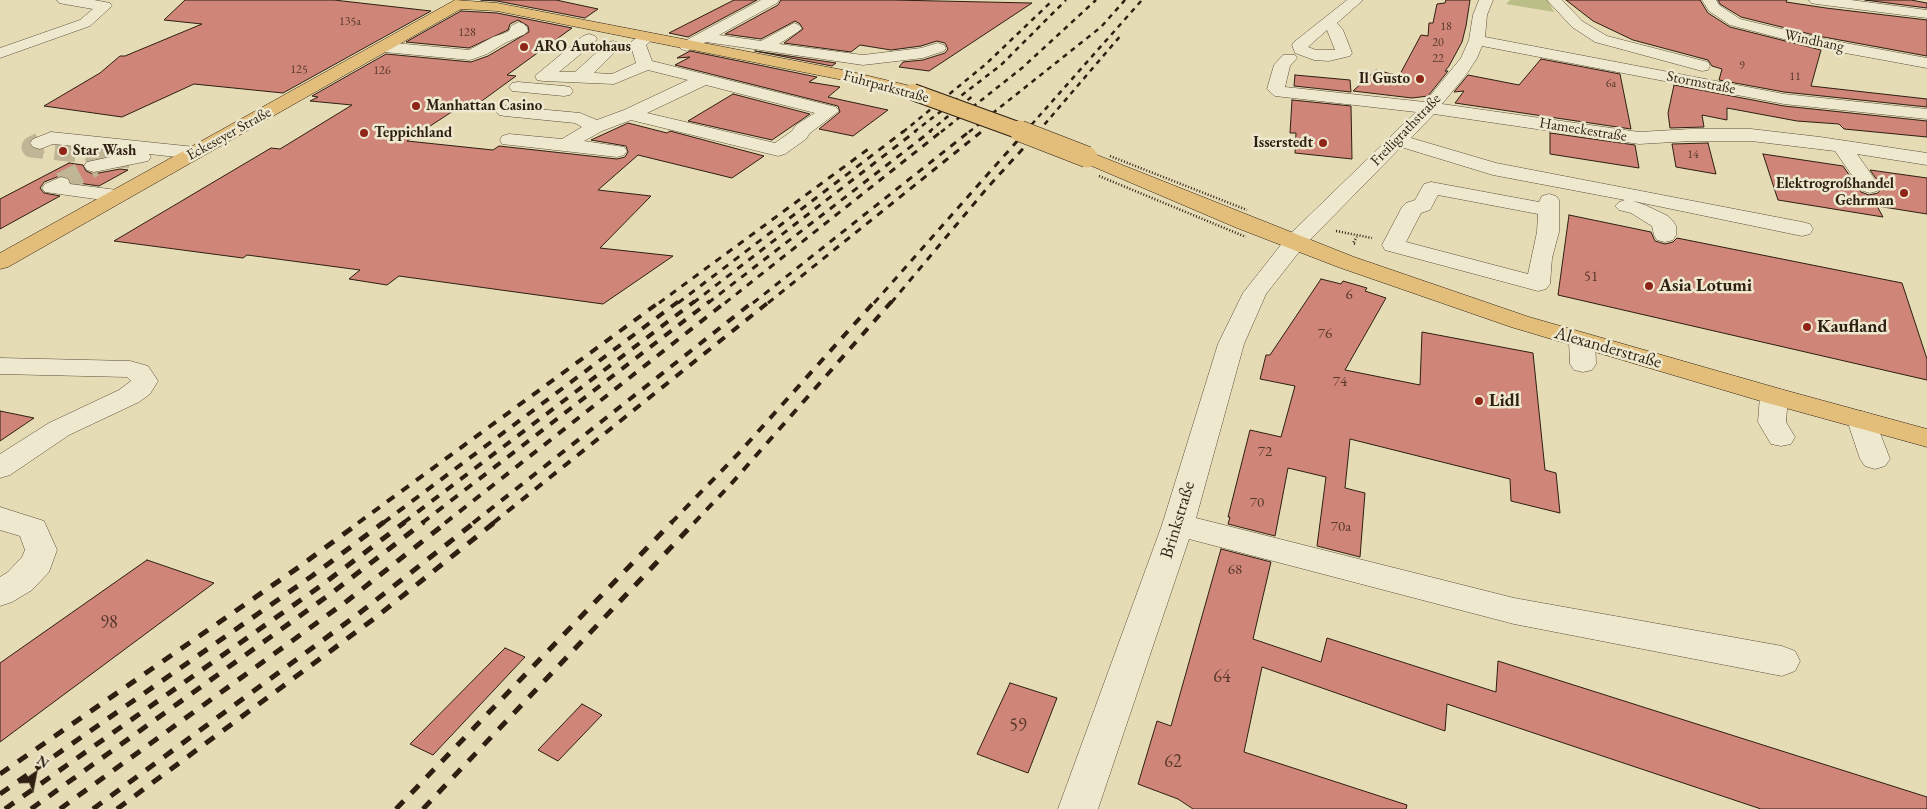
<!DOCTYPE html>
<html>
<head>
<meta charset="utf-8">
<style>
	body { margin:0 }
	#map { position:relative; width:1927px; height:809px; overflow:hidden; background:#e5dbb5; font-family:"EB Garamond",serif }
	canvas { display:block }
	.north { position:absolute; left:10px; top:749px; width:50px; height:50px; -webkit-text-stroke:4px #eee8cf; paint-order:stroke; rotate:33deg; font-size:14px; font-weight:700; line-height:20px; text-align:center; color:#2e1f11 }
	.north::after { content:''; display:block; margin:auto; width:18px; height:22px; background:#2e1f11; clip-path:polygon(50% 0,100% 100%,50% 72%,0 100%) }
</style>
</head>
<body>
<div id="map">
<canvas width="1927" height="809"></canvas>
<div class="north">N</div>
</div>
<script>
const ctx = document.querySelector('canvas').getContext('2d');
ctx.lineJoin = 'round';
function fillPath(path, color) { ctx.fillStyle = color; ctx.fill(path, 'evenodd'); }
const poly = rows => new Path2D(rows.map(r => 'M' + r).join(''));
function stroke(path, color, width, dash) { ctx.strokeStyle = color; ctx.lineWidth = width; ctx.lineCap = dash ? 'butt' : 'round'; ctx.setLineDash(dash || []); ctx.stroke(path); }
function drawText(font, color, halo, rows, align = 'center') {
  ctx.font = font + ' "EB Garamond",serif'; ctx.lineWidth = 5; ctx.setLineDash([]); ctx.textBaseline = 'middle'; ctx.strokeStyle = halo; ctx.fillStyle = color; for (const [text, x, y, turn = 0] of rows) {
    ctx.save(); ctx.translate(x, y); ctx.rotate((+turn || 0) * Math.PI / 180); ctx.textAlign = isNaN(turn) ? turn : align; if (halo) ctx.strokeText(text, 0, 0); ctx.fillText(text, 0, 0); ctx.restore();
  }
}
fillPath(poly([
	[1510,0,1548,0,1554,12,1506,4]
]), '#bcbe88');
const building = poly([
	[185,0,334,0,431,11,283,93,194,84,122,117,44,106,100,73,120,56,125,56,202,24,164,20,185,0],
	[481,0,556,0,598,9,585,18,497,1,481,0],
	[734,0,757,0,688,37,669,33,734,0],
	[781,0,892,0,1032,3,929,71,899,67,903,62,923,60,945,53,948,49,945,43,937,41,921,46,891,50,860,45,851,52,784,43,803,29,800,24,795,21,761,39,725,34,778,5,781,0],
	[1446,0,1470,0,1466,26,1462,42,1449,66,1445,71,1448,71,1428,96,1412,98,1353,91,1376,70,1399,76,1421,35,1428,36,1429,23,1433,23,1437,4,1445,3,1446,0],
	[1566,0,1700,0,1708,13,1730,27,1821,50,1811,86,1927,99,1927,107,1784,92,1719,80,1722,69,1712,66,1708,60,1633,40,1593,21,1566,0],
	[1718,0,1787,0,1786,2,1826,8,1927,20,1927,56,1818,36,1741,17,1720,4,1718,0],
	[1865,0,1911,0,1927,3,1927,8,1865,0],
	[461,11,497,13,572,28,507,75,516,76,479,103,467,102,407,141,493,150,499,146,617,159,625,157,628,152,626,146,591,140,628,123,667,133,670,131,764,156,732,178,638,155,598,190,651,196,600,248,673,256,603,304,399,276,387,285,349,279,360,270,247,255,243,258,114,241,271,148,280,149,352,105,310,101,318,97,312,96,386,54,471,62,488,56,529,32,528,26,518,20,510,24,508,30,469,48,406,42,461,11],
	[690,51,817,77,809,82,840,87,828,97,888,110,853,136,819,129,840,112,838,106,675,65,690,57,677,58,690,51],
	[755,51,836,63,832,66,755,51],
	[1541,59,1620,74,1631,129,1455,103,1464,91,1454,92,1468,75,1519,85,1541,59],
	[1295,75,1350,80,1351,92,1294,86,1295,75],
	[1674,85,1784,106,1927,121,1927,137,1844,129,1839,124,1797,121,1727,108,1727,120,1702,115,1704,127,1670,128,1668,113,1674,85],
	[733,94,810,114,772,140,688,121,733,94],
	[1292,100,1351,106,1352,159,1295,153,1296,133,1290,133,1292,100],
	[1550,133,1635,145,1639,168,1550,154,1550,133],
	[1708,143,1716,174,1676,167,1672,144,1708,143],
	[1763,154,1843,166,1861,192,1869,195,1878,193,1882,187,1870,170,1927,178,1927,214,1877,206,1883,217,1778,200,1763,154],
	[69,163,83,165,86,171,93,174,120,169,128,170,99,186,71,182,69,177,62,175,44,182,40,188,44,193,60,196,0,229,0,199,69,163],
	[1569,215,1651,232,1655,241,1665,244,1673,242,1677,238,1902,283,1927,359,1927,380,1558,295,1569,215],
	[1321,279,1341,284,1343,281,1367,288,1365,291,1386,298,1345,370,1420,385,1422,332,1533,353,1545,470,1556,473,1560,513,1511,501,1510,479,1350,439,1345,488,1365,493,1360,557,1317,546,1326,477,1288,468,1275,536,1228,524,1230,517,1228,517,1250,430,1281,437,1295,386,1260,379,1266,355,1270,355,1321,279],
	[0,411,34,418,0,441,0,411],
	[1221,549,1271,562,1253,639,1321,662,1327,638,1496,692,1498,661,1927,797,1927,809,1761,809,1447,704,1445,731,1262,667,1244,752,1407,805,1406,809,1193,809,1178,799,1138,784,1157,721,1171,726,1221,549],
	[147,560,214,583,0,742,0,663,147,560],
	[505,648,525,657,433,755,410,744,505,648],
	[1010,683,1057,698,1028,773,977,754,1010,683],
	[582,704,602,715,558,761,538,750,582,704]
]);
fillPath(building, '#cf8578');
stroke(building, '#2e1f11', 1);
stroke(poly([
	[40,143,32,147,130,158],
	[61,183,94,166]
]), '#c0b594', 21, [21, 11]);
const minor = poly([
	[57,0,94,0,110,3,112,6,90,26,0,58,0,48,80,20,93,9,64,4,59,3,57,0],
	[761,0,779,0,777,3,719,35,761,41,794,23,799,25,802,28,799,31,779,44,863,55,921,48,938,43,944,45,946,48,944,51,923,58,863,65,706,42,687,51,681,49,679,46,681,43,761,0],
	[1347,0,1363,0,1337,23,1343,30,1352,53,1350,56,1329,61,1314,60,1295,53,1292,45,1294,42,1347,0],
	[1327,30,1335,50,1316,50,1308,47,1327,30],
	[1479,0,1493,0,1487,15,1485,37,1784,94,1927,109,1927,119,1784,104,1482,46,1477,58,1466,75,1442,104,1639,132,1691,129,1751,129,1820,137,1927,153,1927,165,1857,154,1880,187,1877,191,1870,193,1863,191,1835,151,1751,141,1691,141,1639,144,1434,114,1411,138,1496,163,1802,222,1810,224,1813,229,1810,234,1802,236,1633,201,1645,205,1668,216,1673,221,1676,226,1676,235,1673,240,1665,242,1657,240,1654,235,1652,226,1631,213,1619,210,1615,206,1619,202,1625,200,1493,175,1401,147,1303,247,1266,294,1244,344,1196,518,1514,598,1782,646,1795,651,1800,661,1795,671,1782,676,1514,624,1189,539,1098,809,1058,809,1162,525,1218,344,1243,293,1287,237,1416,112,1275,96,1267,89,1274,65,1283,55,1295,55,1297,58,1290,66,1285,87,1425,102,1461,58,1469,40,1473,15,1479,0],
	[1547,0,1562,0,1582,21,1607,36,1708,62,1710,66,1708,70,1702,71,1595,42,1572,27,1547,0],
	[1702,0,1716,0,1719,5,1740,19,1769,26,1818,38,1927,58,1927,68,1818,48,1730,25,1709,11,1702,0],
	[1809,0,1851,0,1927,10,1927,18,1816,4,1811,3,1809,0],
	[519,22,524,24,527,27,528,31,525,34,505,43,487,54,470,60,384,52,378,50,376,47,378,44,384,42,469,50,493,37,505,33,509,31,511,26,519,22],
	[646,33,652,35,654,38,646,45,652,61,836,107,839,111,810,133,806,139,785,154,778,156,631,120,602,131,584,141,624,147,627,151,624,155,617,157,502,144,500,140,502,136,509,134,562,139,582,127,575,123,505,116,499,115,496,111,499,107,505,106,580,113,597,120,624,110,688,80,648,70,614,84,543,81,537,80,535,76,583,36,589,34,595,36,597,39,595,42,559,72,575,72,607,43,613,41,619,43,621,46,594,73,612,74,636,63,630,43,640,35,646,33],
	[706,85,815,113,796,125,792,131,775,143,647,113,706,85],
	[518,82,564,86,570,87,573,91,570,95,564,96,512,91,509,87,512,83,518,82],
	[51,132,195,147,202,149,205,153,202,157,195,159,149,154,151,157,148,161,94,172,87,170,84,166,87,162,134,152,53,144,40,149,33,147,30,143,33,139,51,132],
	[61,177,68,179,70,184,117,190,124,192,127,196,124,200,117,202,45,192,42,188,45,184,61,177],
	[1431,182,1539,202,1542,196,1549,194,1556,196,1559,200,1559,232,1552,258,1550,284,1546,289,1538,291,1385,250,1382,245,1402,207,1406,203,1415,200,1424,184,1431,182],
	[1438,195,1538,214,1537,232,1528,274,1406,242,1421,213,1430,210,1438,195],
	[1582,333,1591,336,1595,341,1596,364,1592,370,1583,372,1574,370,1570,364,1569,341,1573,336,1582,333],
	[0,358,130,361,148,366,158,381,150,394,139,402,69,435,10,475,0,478,0,454,49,423,119,390,131,381,127,377,0,374,0,358],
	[1774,388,1784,390,1788,396,1786,422,1795,437,1791,444,1781,446,1771,444,1758,422,1760,396,1764,390,1774,388],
	[1861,411,1871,414,1875,420,1890,459,1885,466,1875,469,1865,466,1860,459,1847,420,1851,414,1861,411],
	[0,507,44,521,57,550,49,572,32,590,12,602,0,606,0,577,8,572,22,557,25,550,20,536,0,530,0,507]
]);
const major = poly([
	[455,0,497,3,848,71,919,88,922,92,919,96,913,97,848,81,497,11,461,9,8,267,0,269,0,253,455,0],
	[1087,151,1354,257,1529,317,1784,390,1927,429,1927,447,1764,402,1511,327,1338,267,1237,228,1080,161,1077,157,1080,153,1087,151]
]);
stroke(minor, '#5c4e3a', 1);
stroke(major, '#2e1f11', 1);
stroke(poly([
	[1336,231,1372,238],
	[1355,244,1353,243,1357,237]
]), '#2e1f11', 2.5, [1, 2]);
fillPath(minor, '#eee8cf');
fillPath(major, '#e2be7a');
stroke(poly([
	[903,132,986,64,1053,0],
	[914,132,1001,65,1066,0],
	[929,132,975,94],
	[941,132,1022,68,1096,0],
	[969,132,1101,27,1125,0],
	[1025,132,1142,0],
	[1038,132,1122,34]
]), '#2e1f11', 2.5, [5, 5]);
stroke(poly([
	[659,303,871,147],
	[678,303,904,131],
	[693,303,916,131],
	[708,303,931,131],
	[725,303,942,131],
	[753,303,970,131],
	[768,303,981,132],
	[874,303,1026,131],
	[891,303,988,187,1039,131]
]), '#2e1f11', 3, [7, 7]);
stroke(poly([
	[358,523,661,301],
	[383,523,679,301],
	[403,523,695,301],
	[422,523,710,301],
	[445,523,727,301],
	[473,523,754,301],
	[493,523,770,301],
	[671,523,738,454,875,301],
	[694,523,731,484,892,301]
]), '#2e1f11', 4, [9, 9]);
stroke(poly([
	[0,774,299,567,360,522],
	[0,794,312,576,384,522],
	[5,809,322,585,405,522],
	[31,809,333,592,424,522],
	[60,809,347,601,447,522],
	[93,809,357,615,475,522],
	[117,809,375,618,495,522],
	[396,809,672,522],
	[423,809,695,522]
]), '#2e1f11', 5, [11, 11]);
const majorBridgeFar1 = poly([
	[913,92,1023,132]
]);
const majorBridge = poly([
	[1020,131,1087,157]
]);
stroke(majorBridgeFar1, '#2e1f11', 18, []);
stroke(majorBridge, '#2e1f11', 22, []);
stroke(poly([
	[1110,156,1247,210],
	[1099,176,1246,237]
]), '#2e1f11', 2.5, [1, 2]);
stroke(majorBridgeFar1, '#e2be7a', 16);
stroke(majorBridge, '#e2be7a', 21);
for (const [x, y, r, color] of [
	[524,47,5,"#8f2418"],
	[1420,79,5,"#8f2418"],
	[416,106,5,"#8f2418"],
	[364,133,5,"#8f2418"],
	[1323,143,5,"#8f2418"],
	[63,151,5,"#8f2418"],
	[1904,193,5,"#8f2418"],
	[1649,286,5,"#8f2418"],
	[1807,327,5,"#8f2418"],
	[1479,401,5,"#8f2418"]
]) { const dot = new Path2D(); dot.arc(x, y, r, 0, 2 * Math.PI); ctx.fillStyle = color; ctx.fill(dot); stroke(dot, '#eee8cf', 2); }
drawText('12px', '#56382b', null, [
	["135a",350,22],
	["18",1446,27],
	["128",467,33],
	["20",1438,43],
	["22",1438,59],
	["9",1742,66],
	["125",299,70],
	["126",382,71],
	["11",1795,77],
	["6a",1611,84],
	["14",1693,155]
]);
drawText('15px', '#2e1f11', '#eee8cf', [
	["Windhang",1814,41,12],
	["Stormstraße",1701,83,11],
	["Fuhrparkstraße",886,87,15],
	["Freiligrathstraße",1406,130,-46],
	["Hameckestraße",1583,130,9],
	["Eckeseyer Straße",229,134,-29]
]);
drawText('bold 15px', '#2e1f11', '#eee8cf', [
	["ARO Autohaus",534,47],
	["Il Gusto",1410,79,"right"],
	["Manhattan Casino",426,106],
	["Teppichland",374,133],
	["Isserstedt",1313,143,"right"],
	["Star Wash",73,151],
	["Elektrogroßhandel",1894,184,"right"],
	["Gehrman",1894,201,"right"]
], 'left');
drawText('15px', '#56382b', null, [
	["51",1591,277],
	["6",1349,295],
	["76",1325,334],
	["74",1340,382],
	["72",1265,452],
	["70",1257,503],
	["70a",1341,527],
	["68",1235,570]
]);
drawText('bold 18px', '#2e1f11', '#eee8cf', [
	["Asia Lotumi",1659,286],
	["Kaufland",1817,327],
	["Lidl",1489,401]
], 'left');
drawText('18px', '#2e1f11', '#eee8cf', [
	["Alexanderstraße",1608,348,16],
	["Brinkstraße",1178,520,-73]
]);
drawText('18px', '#56382b', null, [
	["98",109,623],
	["64",1222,677],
	["59",1018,726],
	["62",1173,762]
]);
</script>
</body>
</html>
